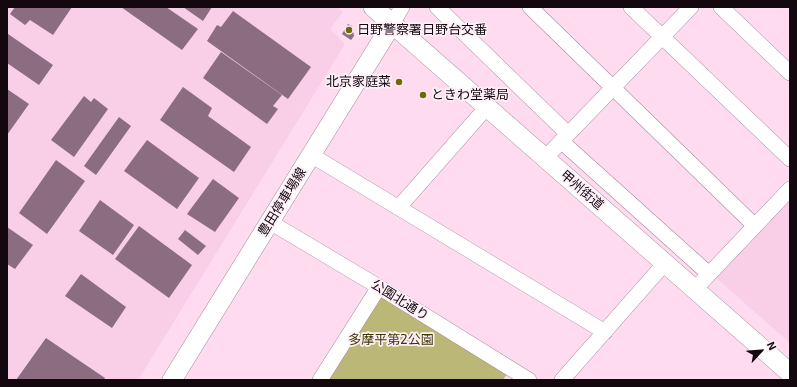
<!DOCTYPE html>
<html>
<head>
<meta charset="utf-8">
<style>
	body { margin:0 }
	#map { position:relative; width:797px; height:387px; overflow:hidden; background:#fedbef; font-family:"Exo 2",sans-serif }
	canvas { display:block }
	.frame { position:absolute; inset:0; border:8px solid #13080e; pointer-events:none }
	.north { position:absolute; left:741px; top:331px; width:40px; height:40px; -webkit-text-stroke:3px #fdeff7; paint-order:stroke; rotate:64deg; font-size:11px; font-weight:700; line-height:16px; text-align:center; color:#13080e }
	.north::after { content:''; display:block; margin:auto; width:14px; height:18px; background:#13080e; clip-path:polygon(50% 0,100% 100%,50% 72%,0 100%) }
</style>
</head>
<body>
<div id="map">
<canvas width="797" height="387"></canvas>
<div class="frame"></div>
<div class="north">N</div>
</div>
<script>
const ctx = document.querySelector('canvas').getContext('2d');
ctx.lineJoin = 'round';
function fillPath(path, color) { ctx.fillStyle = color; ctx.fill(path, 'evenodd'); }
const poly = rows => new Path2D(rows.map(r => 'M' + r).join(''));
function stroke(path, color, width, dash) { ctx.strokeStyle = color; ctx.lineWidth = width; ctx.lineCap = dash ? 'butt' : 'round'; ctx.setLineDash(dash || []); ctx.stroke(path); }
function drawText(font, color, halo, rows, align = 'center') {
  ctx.font = font + ' "Exo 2","Noto Sans JP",sans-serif'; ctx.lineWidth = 3.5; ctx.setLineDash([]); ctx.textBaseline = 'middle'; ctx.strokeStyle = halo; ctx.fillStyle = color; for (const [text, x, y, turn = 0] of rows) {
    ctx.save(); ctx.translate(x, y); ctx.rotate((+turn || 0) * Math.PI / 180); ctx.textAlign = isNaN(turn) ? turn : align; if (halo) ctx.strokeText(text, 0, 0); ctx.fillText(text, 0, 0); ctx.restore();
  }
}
fillPath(poly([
	[7,7,337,7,343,12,330,29,345,44,138,380,7,380],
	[790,196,790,343,714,276]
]), '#f9cee7');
fillPath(poly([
	[379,287,511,368,503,380,320,380]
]), '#bab777');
fillPath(poly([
	[15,7,72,7,53,35,30,20,25,25,10,14],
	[121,7,166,7,198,29,182,50],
	[183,7,212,7,203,21],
	[233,11,311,67,288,99,207,41,217,25,221,27],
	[348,24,352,26,354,36,351,40,342,34],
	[8,34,53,65,39,85,7,63,7,36],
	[221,52,282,95,273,106,278,109,267,124,203,78],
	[183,87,212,108,208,116,251,147,234,172,160,120],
	[7,89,29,104,7,135],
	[84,96,91,102,94,98,108,109,74,157,51,140],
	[119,117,131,126,96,175,84,166],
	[147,140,199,178,177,209,124,171],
	[56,160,85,181,47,234,19,213],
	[213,179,239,198,215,232,187,214],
	[100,200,134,225,113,255,79,231],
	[139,226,192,265,169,298,115,259],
	[7,227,33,245,15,269,7,264],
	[185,230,206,246,198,255,178,239],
	[81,274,126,307,112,328,65,296],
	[46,338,105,378,104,380,16,380]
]), '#8c6d7f');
const minor = poly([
	[437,7,568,134],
	[530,7,755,226],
	[631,7,790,159],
	[721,7,790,73],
	[392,24,402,7],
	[561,141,709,274],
	[311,155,605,332],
	[545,158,691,7],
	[399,207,487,107],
	[270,222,379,287,529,380],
	[695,289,790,189],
	[320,380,379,287],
	[562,380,665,263]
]);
const major = poly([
	[373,7,790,373],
	[172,380,392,24]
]);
stroke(minor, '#a8879a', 16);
stroke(major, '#a8879a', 20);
stroke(minor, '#fff', 15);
stroke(major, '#fff', 19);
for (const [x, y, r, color] of [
	[349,30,4,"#706a04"],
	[399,82,4,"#706a04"],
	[423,95,4,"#706a04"]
]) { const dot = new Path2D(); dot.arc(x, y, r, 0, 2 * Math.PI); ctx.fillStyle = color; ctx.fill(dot); stroke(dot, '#fdeff7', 1.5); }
drawText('13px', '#13080e', '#fdeff7', [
	["日野警察署日野台交番",357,30],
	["北京家庭菜",391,82,"right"],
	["ときわ堂薬局",431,95]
], 'left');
drawText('13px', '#13080e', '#fdeff7', [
	["甲州街道",582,190,41],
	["豊田停車場線",282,202,-58],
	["公園北通り",400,300,32]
]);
drawText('13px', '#3b3700', '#fdeff7', [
	["多摩平第2公園",391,340]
]);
</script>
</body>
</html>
